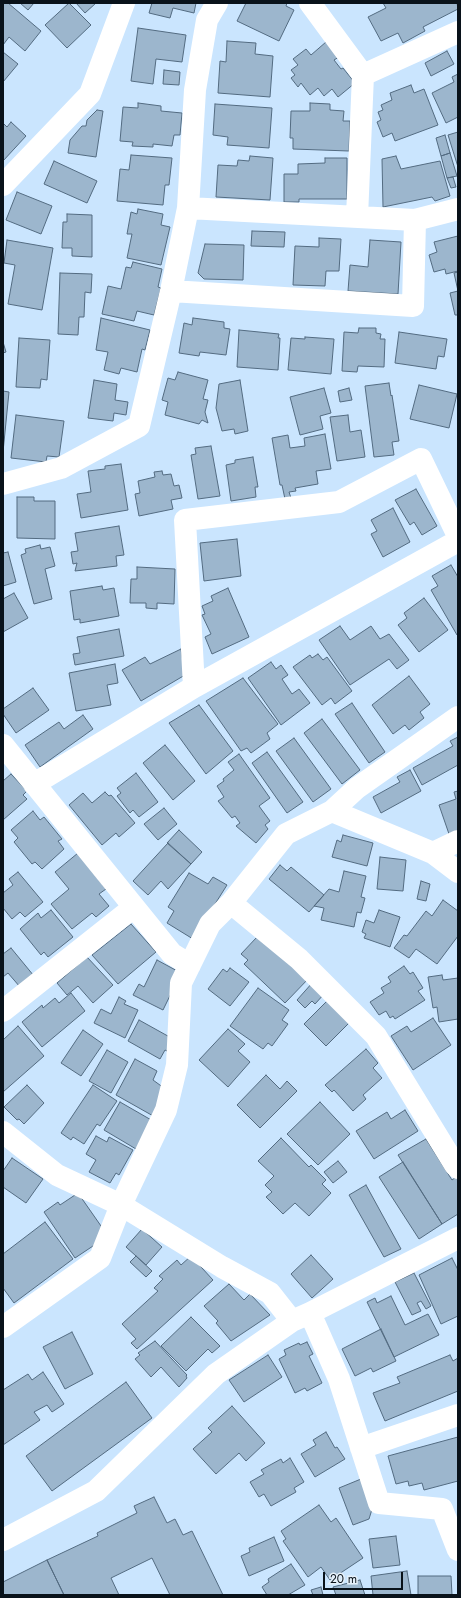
<!DOCTYPE html>
<html>
<head>
<meta charset="utf-8">
<style>
	body { margin:0 }
	#map { position:relative; width:461px; height:1598px; overflow:hidden; background:#cae5fe; font-family:Jost,sans-serif }
	canvas { display:block }
	.frame { position:absolute; inset:0; border:4px solid #09121a; pointer-events:none }
	.scale { position:absolute; left:323px; top:1572px; width:80px; height:18px; box-sizing:border-box; border:2px solid #09121a; border-top:0; padding-left:5px; font-size:12px; line-height:14px; white-space:nowrap; color:#09121a; -webkit-text-stroke:3px #e5f0fa; paint-order:stroke }
</style>
</head>
<body>
<div id="map">
<canvas width="461" height="1598"></canvas>
<div class="frame"></div>
<div class="scale">20 m</div>
</div>
<script>
const ctx = document.querySelector('canvas').getContext('2d');
ctx.lineJoin = 'round';
function fillPath(path, color) { ctx.fillStyle = color; ctx.fill(path, 'evenodd'); }
const poly = rows => new Path2D(rows.map(r => 'M' + r).join(''));
function stroke(path, color, width, dash) { ctx.strokeStyle = color; ctx.lineWidth = width; ctx.lineCap = dash ? 'butt' : 'round'; ctx.setLineDash(dash || []); ctx.stroke(path); }
const building = poly([
	[3,3,8,3,41,31,25,51,9,37,3,45,3,3],
	[20,3,34,3,28,10,20,3],
	[69,3,91,25,67,48,45,25,69,3],
	[76,3,96,3,85,13,76,3],
	[152,3,196,3,194,13,173,8,170,18,149,13,152,3],
	[246,3,287,3,286,6,294,10,279,41,237,21,246,3],
	[383,3,457,3,458,9,423,27,425,31,403,43,398,33,381,41,368,17,386,8,383,3],
	[138,28,186,35,182,62,156,59,153,84,131,81,138,28],
	[227,41,256,43,255,54,273,56,270,97,218,93,220,61,226,62,227,41],
	[326,42,339,57,334,60,341,69,343,68,355,83,338,97,332,89,324,96,318,88,310,95,301,83,298,87,291,78,295,75,291,70,298,65,293,59,306,49,311,55,326,42],
	[447,51,454,64,431,76,425,63,447,51],
	[3,52,18,64,3,82,3,52],
	[164,70,180,72,179,85,163,84,164,70],
	[458,74,458,117,446,123,432,93,454,82,452,77,458,74],
	[411,85,414,93,424,89,438,125,395,141,392,133,383,137,377,122,381,120,378,112,383,110,381,105,392,100,390,93,411,85],
	[138,103,161,106,161,111,182,113,180,135,174,135,172,146,153,144,153,147,132,146,133,142,120,141,123,107,138,108,138,103],
	[310,103,330,104,330,110,344,111,343,121,350,121,349,151,293,149,293,138,290,138,291,111,310,111,310,103],
	[215,104,272,108,269,148,227,145,228,137,213,135,215,104],
	[97,110,103,111,96,157,68,153,70,140,82,126,86,126,87,120,97,110],
	[11,122,26,136,3,161,3,123,7,127,11,122],
	[458,132,458,167,448,135,458,132],
	[445,135,450,153,441,156,436,138,445,135],
	[450,153,457,176,447,178,441,156,450,153],
	[131,155,172,158,169,185,165,185,163,205,117,201,120,169,129,170,131,155],
	[250,156,273,158,270,200,216,197,218,165,237,166,238,160,249,161,250,156],
	[396,156,401,169,440,161,450,196,435,201,432,197,383,207,382,159,396,156],
	[325,158,347,158,347,199,299,199,299,202,284,202,284,174,298,174,298,164,325,163,325,158],
	[54,161,97,181,87,203,44,184,54,161],
	[453,177,456,187,451,188,447,178,453,177],
	[17,192,52,206,41,234,6,220,17,192],
	[138,209,163,214,161,225,170,227,161,265,127,258,132,234,127,234,131,212,137,214,138,209],
	[67,214,92,215,92,257,72,256,72,248,62,248,63,222,67,222,67,214],
	[252,231,285,232,284,247,251,246,252,231],
	[458,236,458,271,446,274,445,269,434,272,429,255,437,252,434,242,458,236],
	[319,238,341,239,339,271,326,271,325,286,293,285,295,246,319,247,319,238],
	[7,240,53,248,42,310,8,304,15,265,4,263,7,240],
	[370,240,401,242,398,294,348,291,350,265,368,267,370,240],
	[205,244,244,245,243,280,204,279,198,273,205,244],
	[133,262,162,269,158,287,161,288,154,315,137,311,134,321,102,314,108,286,121,289,126,267,131,268,133,262],
	[458,272,458,315,455,315,450,293,458,291,454,273,458,272],
	[60,273,92,274,91,293,85,292,84,317,79,317,78,335,58,334,60,273],
	[101,318,150,330,145,350,142,349,137,372,121,368,119,374,104,370,108,352,96,350,101,318],
	[193,318,224,322,224,328,230,329,226,355,200,352,199,356,179,353,184,323,192,325,193,318],
	[359,328,376,328,376,333,381,334,380,339,385,339,384,367,358,366,357,372,342,371,344,332,358,333,359,328],
	[239,330,279,334,278,338,280,338,278,370,237,367,239,330],
	[399,332,447,339,444,357,438,356,436,369,395,363,399,332],
	[305,337,334,339,331,374,288,370,291,338,305,339,305,337],
	[19,338,50,340,47,380,41,379,40,388,16,387,19,338],
	[3,342,6,352,3,353,3,342],
	[178,372,208,380,203,399,208,400,205,412,208,423,202,420,199,424,165,415,168,402,162,400,168,378,175,380,178,372],
	[94,380,117,384,115,400,128,402,126,415,114,413,113,421,88,418,94,380],
	[240,380,248,431,235,434,234,429,222,431,216,408,219,384,240,380],
	[389,383,391,396,392,395,399,441,392,442,394,455,374,457,365,386,389,383],
	[419,385,457,394,449,428,410,419,419,385],
	[324,388,331,413,320,416,323,429,300,435,290,397,324,388],
	[349,388,352,400,340,402,338,391,349,388],
	[3,391,9,392,3,452,3,391],
	[16,415,64,421,59,457,47,456,46,462,11,458,16,415],
	[348,415,350,432,361,430,365,457,337,461,330,417,348,415],
	[325,434,331,469,316,471,318,484,295,488,296,491,289,492,291,498,285,499,282,485,280,485,272,438,288,435,290,448,305,446,304,438,325,434],
	[211,446,220,496,198,499,191,455,196,454,195,448,211,446],
	[253,457,258,487,255,487,256,497,231,501,226,465,235,463,235,460,253,457],
	[121,464,128,510,81,518,77,494,91,492,88,471,105,469,105,466,121,464],
	[162,471,163,475,171,474,174,486,179,485,182,498,171,500,173,509,139,516,135,494,140,493,138,481,155,477,154,472,162,471],
	[416,489,437,526,422,535,414,522,410,525,395,500,416,489],
	[17,497,34,497,34,501,55,501,55,539,17,538,17,497],
	[393,508,410,542,383,557,371,534,377,531,371,520,393,508],
	[119,526,124,555,116,556,117,566,75,571,77,563,73,564,71,552,78,551,75,533,119,526],
	[237,539,241,576,204,581,200,543,237,539],
	[40,545,41,549,50,547,55,566,45,569,52,599,34,604,21,555,26,553,25,549,40,545],
	[8,552,16,582,3,586,3,553,8,552],
	[451,565,458,577,458,634,457,635,431,590,438,586,432,576,451,565],
	[137,567,175,569,174,604,157,603,157,609,146,608,146,603,130,603,131,579,137,579,137,567],
	[102,586,103,590,114,588,119,616,80,623,80,619,74,620,70,591,102,586],
	[228,588,249,637,212,654,205,637,211,634,202,615,205,614,202,606,213,601,211,596,228,588],
	[14,593,28,618,3,632,3,599,14,593],
	[424,598,448,630,419,652,398,625,407,618,404,613,424,598],
	[340,626,350,640,371,626,380,639,389,634,409,660,397,669,389,659,350,685,319,640,340,626],
	[119,629,124,656,75,665,73,654,80,653,77,637,119,629],
	[181,649,185,675,141,701,122,670,145,657,150,664,181,649],
	[318,654,323,660,327,657,352,691,335,704,331,698,322,705,293,667,310,655,312,658,318,654],
	[271,662,276,669,281,665,288,675,282,679,292,694,299,689,310,703,281,725,248,678,271,662],
	[115,664,118,683,107,685,111,705,76,711,69,673,115,664],
	[409,676,430,704,420,712,424,718,409,730,405,725,393,734,372,705,409,676],
	[243,678,278,724,267,733,270,739,251,753,247,748,241,751,206,701,243,678],
	[33,688,49,710,16,733,3,714,3,709,33,688],
	[352,703,385,752,369,763,335,714,352,703],
	[199,705,233,751,206,774,169,723,199,705],
	[83,715,93,729,40,767,25,745,59,722,64,729,83,715],
	[322,719,360,770,342,784,304,733,322,719],
	[458,737,458,765,422,785,413,768,453,746,450,741,458,737],
	[294,738,331,789,313,802,276,751,294,738],
	[165,745,195,781,173,800,143,763,165,745],
	[267,752,303,802,287,813,252,763,267,752],
	[239,754,270,798,259,806,270,821,265,825,268,829,256,843,236,826,240,823,235,816,232,818,218,801,224,797,217,786,224,781,223,779,234,770,228,762,239,754],
	[410,770,421,791,381,813,373,797,400,782,397,777,410,770],
	[136,773,158,802,139,817,133,810,130,813,117,796,121,793,117,788,136,773],
	[11,774,27,791,23,795,27,799,3,820,3,781,11,774],
	[458,791,458,830,449,834,439,805,456,799,454,792,458,791],
	[105,792,109,796,111,795,135,823,119,837,116,833,102,845,69,805,83,793,92,803,105,792],
	[164,808,177,824,158,840,144,824,164,808],
	[33,811,40,820,44,817,62,839,58,841,64,849,42,869,35,862,32,864,14,842,18,838,11,830,33,811],
	[179,830,202,852,191,864,167,843,179,830],
	[343,835,373,843,367,866,332,857,337,840,341,842,343,835],
	[168,843,191,864,168,889,161,881,148,895,133,881,168,843],
	[78,853,106,889,99,894,109,906,96,917,92,913,72,929,51,904,69,889,55,872,78,853],
	[380,857,406,860,403,891,377,889,380,857],
	[280,865,287,871,291,867,324,895,309,912,269,879,280,865],
	[344,871,366,876,361,897,365,898,361,913,357,912,354,927,321,920,324,908,314,906,329,889,339,892,344,871],
	[18,872,43,902,25,917,20,912,12,919,3,908,3,893,13,885,9,879,18,872],
	[189,873,208,884,213,877,227,885,193,939,167,923,174,911,168,907,189,873],
	[421,881,430,884,426,901,417,899,421,881],
	[443,900,458,911,458,936,437,964,416,949,409,958,394,948,404,935,407,936,426,911,432,916,443,900],
	[51,910,73,937,48,957,44,952,41,955,20,929,38,913,41,918,51,910],
	[379,910,400,917,390,947,364,938,366,934,362,932,366,920,374,923,379,910],
	[131,924,156,952,118,984,92,955,131,924],
	[257,937,310,977,285,1003,244,964,248,960,241,954,257,937],
	[11,948,34,976,20,987,8,973,3,977,3,954,11,948],
	[87,957,113,985,93,1003,78,986,67,995,57,983,87,957],
	[157,960,181,973,163,1010,133,995,139,984,144,987,157,960],
	[404,966,410,974,413,972,423,988,418,991,425,1000,395,1019,393,1016,390,1018,386,1011,379,1015,370,1002,384,993,381,988,391,982,388,977,404,966],
	[230,968,249,982,230,1006,208,989,223,969,227,972,230,968],
	[442,975,443,980,458,978,458,1019,439,1022,437,1007,433,1008,428,977,442,975],
	[313,982,325,993,315,1004,312,1001,305,1008,297,1000,313,982],
	[258,988,289,1010,282,1020,288,1024,272,1046,268,1043,263,1049,230,1026,258,988],
	[71,993,85,1011,42,1047,22,1022,42,1005,43,1008,55,998,59,1003,71,993],
	[119,997,126,1001,124,1004,138,1010,125,1038,94,1023,101,1009,111,1014,119,997],
	[330,998,352,1020,326,1046,304,1024,330,998],
	[433,1018,451,1045,413,1070,391,1036,407,1026,411,1032,433,1018],
	[139,1020,175,1040,169,1052,165,1050,160,1059,128,1041,139,1020],
	[18,1026,44,1056,3,1092,3,1040,18,1026],
	[228,1029,245,1044,238,1051,250,1062,228,1087,199,1060,228,1029],
	[83,1030,103,1044,81,1076,61,1063,83,1030],
	[366,1049,378,1063,373,1068,382,1078,363,1095,366,1099,353,1111,334,1090,332,1092,325,1085,366,1049],
	[107,1050,128,1062,111,1093,89,1081,107,1050],
	[135,1059,157,1071,153,1080,164,1088,155,1117,116,1095,135,1059],
	[266,1075,280,1089,287,1081,297,1091,260,1128,237,1105,266,1075],
	[27,1085,44,1103,24,1124,19,1119,17,1120,4,1107,27,1085],
	[93,1085,117,1101,100,1126,97,1124,84,1144,73,1137,71,1140,61,1133,93,1085],
	[120,1102,153,1121,136,1149,104,1130,120,1102],
	[320,1102,350,1134,318,1165,287,1134,320,1102],
	[405,1110,418,1131,374,1159,356,1131,387,1112,391,1119,405,1110],
	[96,1136,107,1142,109,1137,133,1150,119,1175,116,1173,110,1183,89,1172,96,1160,86,1154,96,1136],
	[281,1138,309,1167,311,1165,326,1180,322,1184,331,1193,309,1216,295,1203,283,1214,266,1197,272,1192,265,1185,274,1176,258,1161,281,1138],
	[426,1139,452,1180,456,1177,458,1179,458,1214,442,1224,398,1155,426,1139],
	[12,1158,43,1179,26,1203,3,1187,3,1171,12,1158],
	[338,1161,347,1172,333,1183,324,1172,338,1161],
	[403,1162,442,1224,419,1239,379,1177,403,1162],
	[366,1185,401,1249,384,1257,349,1195,366,1185],
	[78,1193,108,1236,75,1258,44,1212,58,1202,60,1205,78,1193],
	[45,1222,73,1259,14,1303,3,1288,3,1254,45,1222],
	[142,1229,162,1247,146,1265,126,1247,142,1229],
	[311,1255,333,1279,312,1298,291,1274,311,1255],
	[136,1256,152,1271,146,1277,130,1262,136,1256],
	[191,1256,213,1280,137,1349,131,1343,136,1339,122,1324,158,1291,154,1288,163,1279,159,1276,177,1260,181,1265,191,1256],
	[452,1258,458,1270,458,1316,441,1324,419,1275,452,1258],
	[414,1273,431,1306,426,1309,421,1301,417,1303,421,1311,412,1315,395,1282,414,1273],
	[229,1284,244,1300,250,1294,270,1315,231,1341,216,1323,218,1321,204,1306,229,1284],
	[391,1296,405,1325,428,1314,439,1335,394,1357,367,1302,375,1298,377,1303,391,1296],
	[191,1317,220,1346,212,1353,208,1349,186,1371,161,1346,191,1317],
	[381,1329,396,1361,373,1372,371,1368,355,1376,342,1349,381,1329],
	[72,1332,93,1374,65,1389,43,1347,72,1332],
	[155,1341,187,1375,186,1376,187,1378,179,1387,161,1367,151,1377,135,1359,140,1355,138,1353,155,1341],
	[307,1342,313,1354,309,1356,322,1383,307,1391,305,1388,295,1393,279,1359,286,1355,284,1350,299,1343,300,1345,307,1342],
	[268,1355,282,1377,244,1402,229,1380,268,1355],
	[450,1355,453,1361,458,1358,458,1391,385,1421,373,1393,400,1383,397,1377,450,1355],
	[43,1372,64,1404,52,1412,47,1405,34,1412,40,1420,3,1445,3,1390,28,1374,32,1380,43,1372],
	[126,1382,152,1418,52,1491,26,1456,126,1382],
	[232,1406,265,1443,246,1461,239,1453,216,1474,193,1449,212,1432,208,1428,232,1406],
	[326,1432,335,1448,337,1447,345,1459,315,1477,301,1454,316,1445,313,1440,326,1432],
	[458,1437,458,1481,424,1490,422,1483,409,1486,408,1481,396,1484,388,1456,458,1437],
	[290,1458,304,1482,294,1488,296,1492,271,1506,264,1494,259,1497,250,1482,264,1474,261,1470,281,1459,283,1463,290,1458],
	[361,1479,373,1506,369,1519,353,1525,339,1488,361,1479],
	[154,1497,167,1523,175,1519,183,1535,192,1531,223,1595,170,1595,152,1558,111,1578,119,1595,64,1595,47,1560,98,1536,97,1533,137,1513,134,1506,154,1497],
	[319,1505,331,1522,336,1518,363,1558,330,1580,321,1567,308,1577,283,1541,286,1539,281,1531,319,1505],
	[396,1536,400,1565,373,1568,369,1539,396,1536],
	[274,1537,284,1561,249,1576,241,1556,250,1552,249,1548,274,1537],
	[47,1560,64,1595,3,1595,3,1582,47,1560],
	[291,1564,305,1585,288,1595,267,1595,262,1587,269,1582,268,1579,291,1564],
	[407,1571,411,1595,373,1595,371,1576,407,1571],
	[418,1576,451,1576,452,1595,418,1595,418,1576],
	[360,1580,365,1595,336,1595,333,1587,360,1580],
	[321,1587,323,1595,313,1595,311,1590,321,1587]
]);
fillPath(building, '#9cb6cd');
stroke(building, '#536b81', 1);
stroke(poly([
	[310,3,363,75,357,217],
	[363,75,458,32],
	[3,185,90,94,124,3],
	[188,208,415,220,458,209],
	[171,291,413,306,415,220],
	[3,484,61,468,139,426,171,291,188,208,195,90,207,20,217,3],
	[194,687,185,520,339,502,421,459,458,536],
	[3,745,172,954,190,965],
	[34,784,194,687,458,541],
	[332,811,357,788,458,717],
	[433,853,458,841],
	[231,903,299,959,376,1036,455,1165,458,1168],
	[3,1011,134,907],
	[3,1132,57,1175,121,1205,222,1267,270,1293,292,1321],
	[310,1313,339,1379,379,1503,442,1509,458,1550],
	[3,1327,100,1258,121,1205,166,1110,177,1065,181,983,210,924,231,903,286,834,332,811,433,853,458,872],
	[361,1448,458,1415],
	[3,1540,96,1491,216,1374,292,1321,310,1313,458,1238]
]), '#fff', 22);
</script>
</body>
</html>
